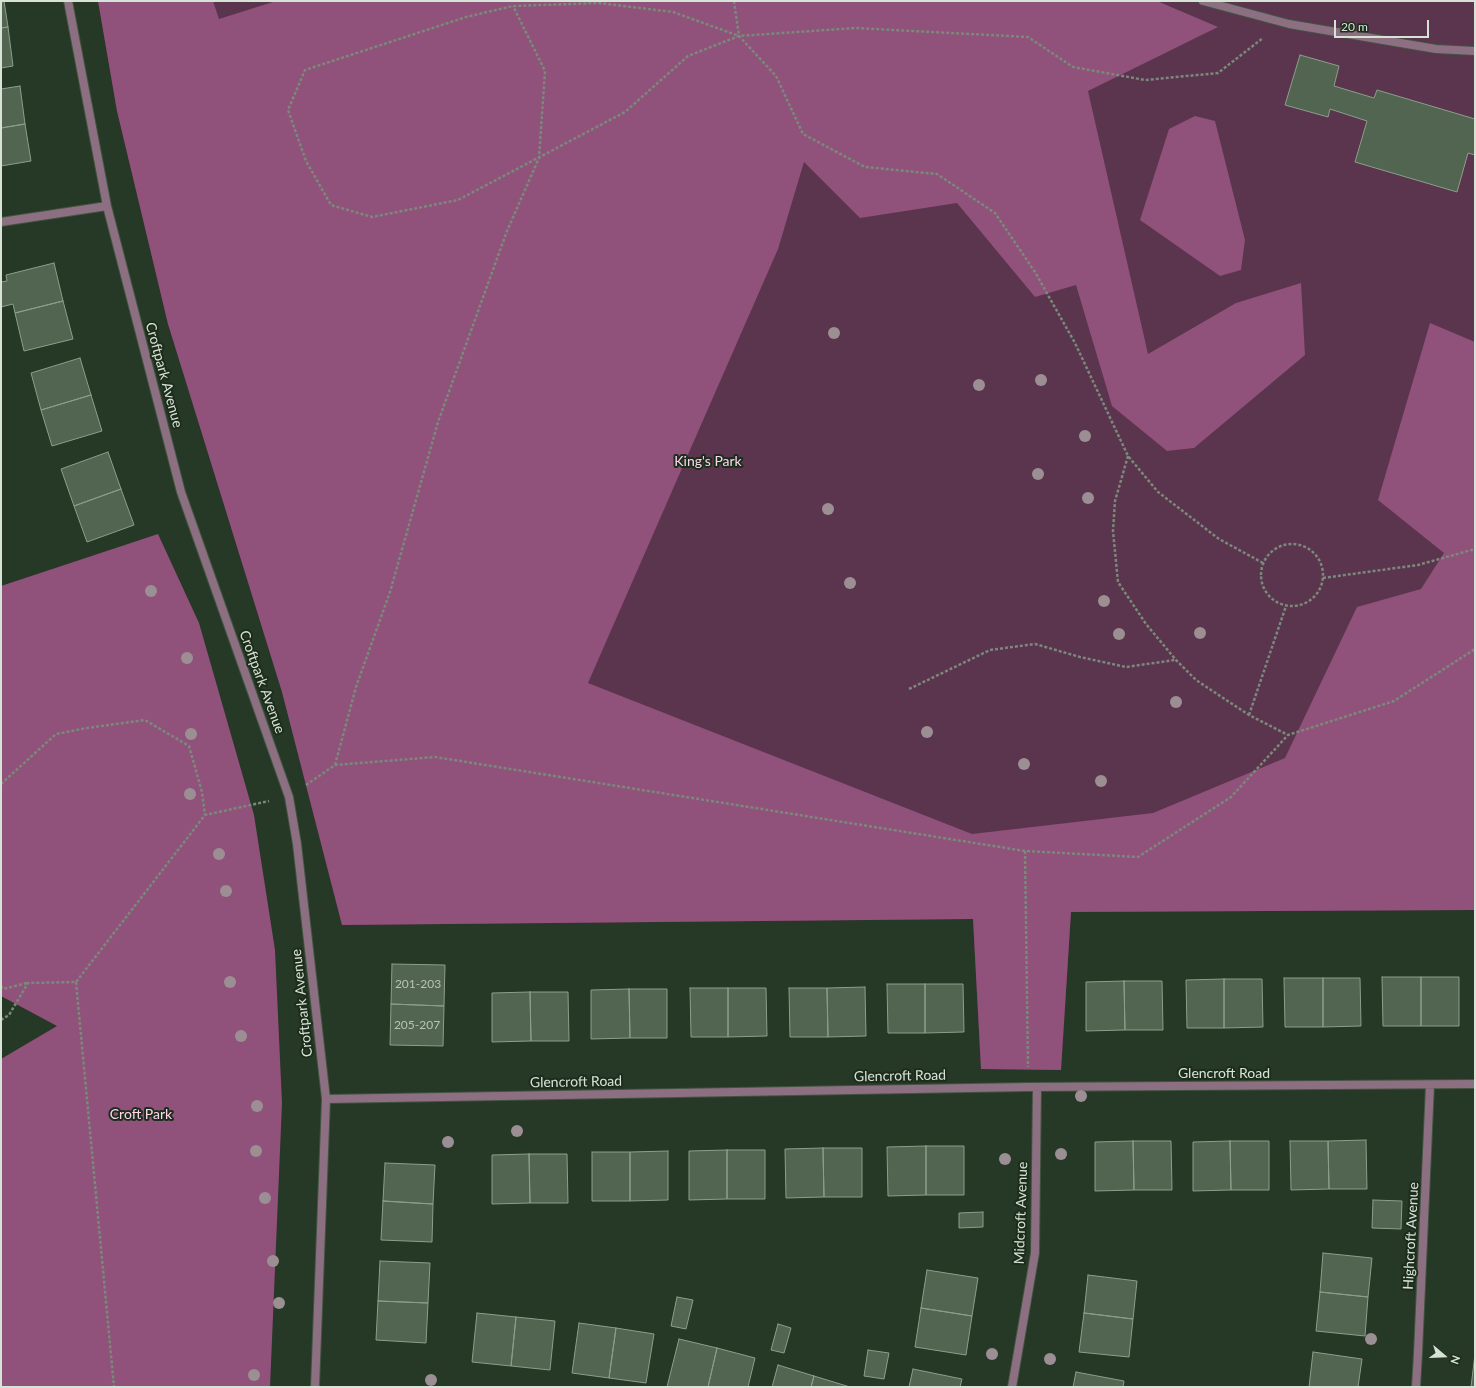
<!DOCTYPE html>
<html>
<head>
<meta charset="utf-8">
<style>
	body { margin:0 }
	#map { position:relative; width:1476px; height:1388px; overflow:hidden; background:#263826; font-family:Lato,sans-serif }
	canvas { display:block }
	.frame { position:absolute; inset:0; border:2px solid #d8e3d7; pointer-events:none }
	.north { position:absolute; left:1424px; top:1336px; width:40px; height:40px; -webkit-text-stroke:3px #1d2d1c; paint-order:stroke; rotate:109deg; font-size:11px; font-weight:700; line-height:16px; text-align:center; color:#d8e3d7 }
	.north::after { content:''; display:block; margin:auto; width:14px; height:18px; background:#d8e3d7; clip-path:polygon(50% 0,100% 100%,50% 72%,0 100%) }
	.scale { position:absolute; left:1334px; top:20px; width:95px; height:18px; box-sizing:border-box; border:2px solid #d8e3d7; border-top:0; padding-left:5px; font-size:12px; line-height:14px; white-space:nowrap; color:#d8e3d7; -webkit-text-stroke:3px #1d2d1c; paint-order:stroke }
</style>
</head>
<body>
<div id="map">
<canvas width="1476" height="1388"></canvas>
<div class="frame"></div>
<div class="north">N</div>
<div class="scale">20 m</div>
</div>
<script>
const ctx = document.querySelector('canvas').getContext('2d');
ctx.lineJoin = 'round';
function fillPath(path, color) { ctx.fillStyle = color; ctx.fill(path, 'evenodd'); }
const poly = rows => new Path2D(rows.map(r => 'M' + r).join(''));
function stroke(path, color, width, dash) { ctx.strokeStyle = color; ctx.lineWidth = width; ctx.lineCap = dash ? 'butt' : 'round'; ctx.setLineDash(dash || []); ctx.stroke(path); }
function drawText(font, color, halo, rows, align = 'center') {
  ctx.font = font + ' Lato,sans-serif'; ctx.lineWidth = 4; ctx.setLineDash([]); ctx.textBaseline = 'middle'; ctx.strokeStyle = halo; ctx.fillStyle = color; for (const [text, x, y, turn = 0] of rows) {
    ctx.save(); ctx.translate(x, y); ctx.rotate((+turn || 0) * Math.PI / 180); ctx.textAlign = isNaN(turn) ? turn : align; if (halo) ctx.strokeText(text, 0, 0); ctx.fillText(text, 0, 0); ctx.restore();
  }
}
fillPath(poly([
	[98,1,1475,1,1475,910,1071,912,1061,1070,981,1069,973,919,342,925,282,692,168,324,117,111]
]), '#5b344e');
fillPath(poly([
	[98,1,213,1,219,19,276,1,1157,1,1218,27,1088,91,1148,354,1236,303,1301,283,1305,355,1194,448,1167,451,1112,406,1076,285,1035,297,957,203,860,218,804,162,778,249,588,683,972,834,1153,813,1285,758,1357,607,1421,589,1444,553,1378,500,1430,323,1475,342,1475,910,1071,912,1061,1070,981,1069,973,919,342,925,282,692,168,324,117,111],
	[1195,116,1215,121,1245,240,1241,270,1220,276,1140,220,1169,129],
	[158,534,199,623,254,815,275,950,282,1103,270,1387,1,1387,1,1059,57,1026,1,996,1,586]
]), '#90517b');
const building = poly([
	[1,1,4,1,8,27,1,28,1,1],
	[8,27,13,66,1,68,1,28,8,27],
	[1300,55,1339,66,1334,86,1374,98,1377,90,1475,119,1475,155,1468,153,1457,192,1355,162,1367,121,1330,109,1328,117,1285,105,1300,55],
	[20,86,25,124,1,128,1,89,20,86],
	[25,124,31,161,1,166,1,128,25,124],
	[54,263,63,301,15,313,13,304,1,307,1,282,7,281,6,275,54,263],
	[63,301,73,339,24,351,15,313,63,301],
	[80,358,91,395,41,410,31,373,80,358],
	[91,395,102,431,52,446,41,410,91,395],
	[108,452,121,489,74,506,61,469,108,452],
	[121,489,134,525,87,542,74,506,121,489],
	[392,964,445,965,444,1006,391,1004,392,964],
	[1382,977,1421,977,1421,1026,1383,1026,1382,977],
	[1421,977,1459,977,1459,1026,1421,1026,1421,977],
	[1284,978,1323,978,1323,1027,1285,1027,1284,978],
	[1323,978,1360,978,1361,1026,1323,1027,1323,978],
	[1224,979,1224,1028,1187,1028,1186,980,1224,979],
	[1224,979,1262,979,1263,1027,1224,1028,1224,979],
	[1124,981,1125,1030,1086,1031,1086,982,1124,981],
	[1124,981,1162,981,1163,1030,1125,1030,1124,981],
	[887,984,925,984,925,1033,888,1033,887,984],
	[925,984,963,984,964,1032,925,1033,925,984],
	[865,987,866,1036,828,1037,827,988,865,987],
	[690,988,728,988,728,1037,691,1037,690,988],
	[728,988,766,988,767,1036,728,1037,728,988],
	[789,988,827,988,828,1037,790,1037,789,988],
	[629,989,630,1038,591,1039,591,990,629,989],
	[629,989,667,989,667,1038,630,1038,629,989],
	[530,992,531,1041,492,1042,492,993,530,992],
	[530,992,568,992,569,1041,531,1041,530,992],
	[391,1004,444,1006,443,1046,390,1045,391,1004],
	[1366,1140,1367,1189,1329,1189,1328,1141,1366,1140],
	[1133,1141,1134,1190,1095,1191,1095,1142,1133,1141],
	[1133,1141,1171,1141,1172,1190,1134,1190,1133,1141],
	[1230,1141,1269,1141,1269,1190,1231,1190,1230,1141],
	[1230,1141,1231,1190,1193,1191,1193,1142,1230,1141],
	[1290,1141,1328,1141,1329,1189,1291,1190,1290,1141],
	[926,1146,926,1195,888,1196,887,1147,926,1146],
	[926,1146,964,1146,964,1195,926,1195,926,1146],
	[823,1148,862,1148,862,1197,824,1197,823,1148],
	[823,1148,824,1197,786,1198,785,1149,823,1148],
	[727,1150,727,1199,689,1200,689,1151,727,1150],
	[727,1150,765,1150,765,1199,727,1199,727,1150],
	[668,1151,668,1200,630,1201,630,1152,668,1151],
	[592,1152,630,1152,630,1201,592,1201,592,1152],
	[529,1154,530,1203,492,1204,492,1155,529,1154],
	[529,1154,567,1154,568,1203,530,1203,529,1154],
	[385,1163,435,1165,433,1204,383,1201,385,1163],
	[1373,1200,1402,1201,1401,1229,1372,1228,1373,1200],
	[383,1201,433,1204,432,1242,381,1240,383,1201],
	[983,1212,983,1227,959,1228,959,1213,983,1212],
	[1323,1253,1372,1258,1368,1297,1320,1292,1323,1253],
	[380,1261,430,1263,428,1303,378,1301,380,1261],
	[927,1270,978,1278,972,1316,921,1308,927,1270],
	[1088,1275,1137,1281,1133,1319,1084,1313,1088,1275],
	[1320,1292,1368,1297,1365,1336,1316,1331,1320,1292],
	[677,1297,693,1300,686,1329,671,1326,677,1297],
	[378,1301,428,1303,426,1343,376,1340,378,1301],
	[921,1308,972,1316,966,1355,915,1347,921,1308],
	[477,1313,516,1317,511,1366,472,1362,477,1313],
	[1084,1313,1133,1319,1129,1357,1079,1352,1084,1313],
	[516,1317,555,1321,550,1370,511,1366,516,1317],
	[579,1323,616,1328,609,1378,572,1373,579,1323],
	[778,1324,791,1328,784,1353,771,1350,778,1324],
	[616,1328,654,1334,646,1383,609,1378,616,1328],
	[679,1339,717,1348,708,1387,667,1387,679,1339],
	[717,1348,755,1358,748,1387,708,1387,717,1348],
	[868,1350,889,1353,884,1379,864,1376,868,1350],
	[1313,1352,1362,1359,1358,1387,1309,1387,1313,1352],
	[1475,1354,1475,1387,1471,1387,1475,1354],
	[778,1365,814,1376,811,1387,772,1387,778,1365],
	[913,1369,962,1379,960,1387,909,1387,913,1369],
	[1076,1372,1124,1381,1123,1387,1073,1387,1076,1372],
	[814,1376,850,1387,811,1387,814,1376]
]);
fillPath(building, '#526551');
stroke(building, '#8b9f8a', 1);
const service = poly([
	[1203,1,1289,24,1436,49,1475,51]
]);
const minor = poly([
	[68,1,107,206,181,492,289,797,297,844,326,1099,315,1387],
	[1,222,107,206],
	[326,1099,1028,1087,1475,1084],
	[1012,1387,1035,1253,1037,1087],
	[1416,1387,1418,1353,1430,1085]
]);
stroke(service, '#425342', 10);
stroke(minor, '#425342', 10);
stroke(poly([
	[734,1,739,36],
	[1128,456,1115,501,1113,531,1118,582,1146,624,1176,660,1196,680,1249,715,1288,735,1394,701,1475,649],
	'1261 575a31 31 0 1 1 62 0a31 31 0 1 1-62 0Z',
	[1263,563,1219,539,1158,492,1128,456,1075,343,1035,272,995,213,937,174,865,167,803,134,776,76,739,36,673,12,599,3,513,6,466,17,305,70,288,110,306,161,331,205,372,217,458,200,625,112,688,56,739,36,855,28,1028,37,1073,67,1145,80,1218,73,1263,38],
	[1323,578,1418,565,1475,549],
	[909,689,990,650,1035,644,1080,657,1126,667,1175,660],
	[1249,715,1286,606],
	[335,765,356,687,390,592,438,422,507,231,539,158,545,71,513,6],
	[1,784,56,734,87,728,145,720,189,746,202,792,205,815],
	[306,785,335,765,435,757,1025,851,1138,857,1231,797,1288,735],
	[1025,851,1028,1067],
	[76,982,114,1387],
	[1,986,3,989,27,983],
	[1,1020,9,1015,28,983,76,982,205,815,269,801]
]), '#7a897a', 2.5, [3, 2]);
stroke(service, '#8d6f82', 8);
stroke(minor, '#8d6f82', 8);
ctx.fillStyle = '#9c8f93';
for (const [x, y] of [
	[834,333],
	[1041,380],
	[979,385],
	[1085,436],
	[1038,474],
	[1088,498],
	[828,509],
	[850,583],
	[151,591],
	[1104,601],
	[1200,633],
	[1119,634],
	[187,658],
	[1176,702],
	[927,732],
	[191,734],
	[1024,764],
	[1101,781],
	[190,794],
	[219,854],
	[226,891],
	[230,982],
	[241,1036],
	[1081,1096],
	[257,1106],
	[517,1131],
	[448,1142],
	[256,1151],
	[1061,1154],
	[1005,1159],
	[265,1198],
	[273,1261],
	[279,1303],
	[1371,1339],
	[992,1354],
	[1050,1359],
	[254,1375],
	[431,1380]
]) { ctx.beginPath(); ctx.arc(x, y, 6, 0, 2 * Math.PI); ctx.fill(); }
drawText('12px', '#b6c4b6', null, [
	["201-203",418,984],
	["205-207",417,1025]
]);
drawText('14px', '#d8e3d7', '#1d2d1c', [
	["Croftpark Avenue",164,375,75],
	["Croftpark Avenue",262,682,70],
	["Croftpark Avenue",302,1003,-96],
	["Glencroft Road",1224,1073],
	["Glencroft Road",900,1076,-1],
	["Glencroft Road",576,1082,-1],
	["Midcroft Avenue",1021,1213,-88],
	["Highcroft Avenue",1411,1236,-87]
]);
drawText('14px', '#fcd6ed', '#1d2d1c', [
	["King's Park",708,461],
	["Croft Park",141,1114]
]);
</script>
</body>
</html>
